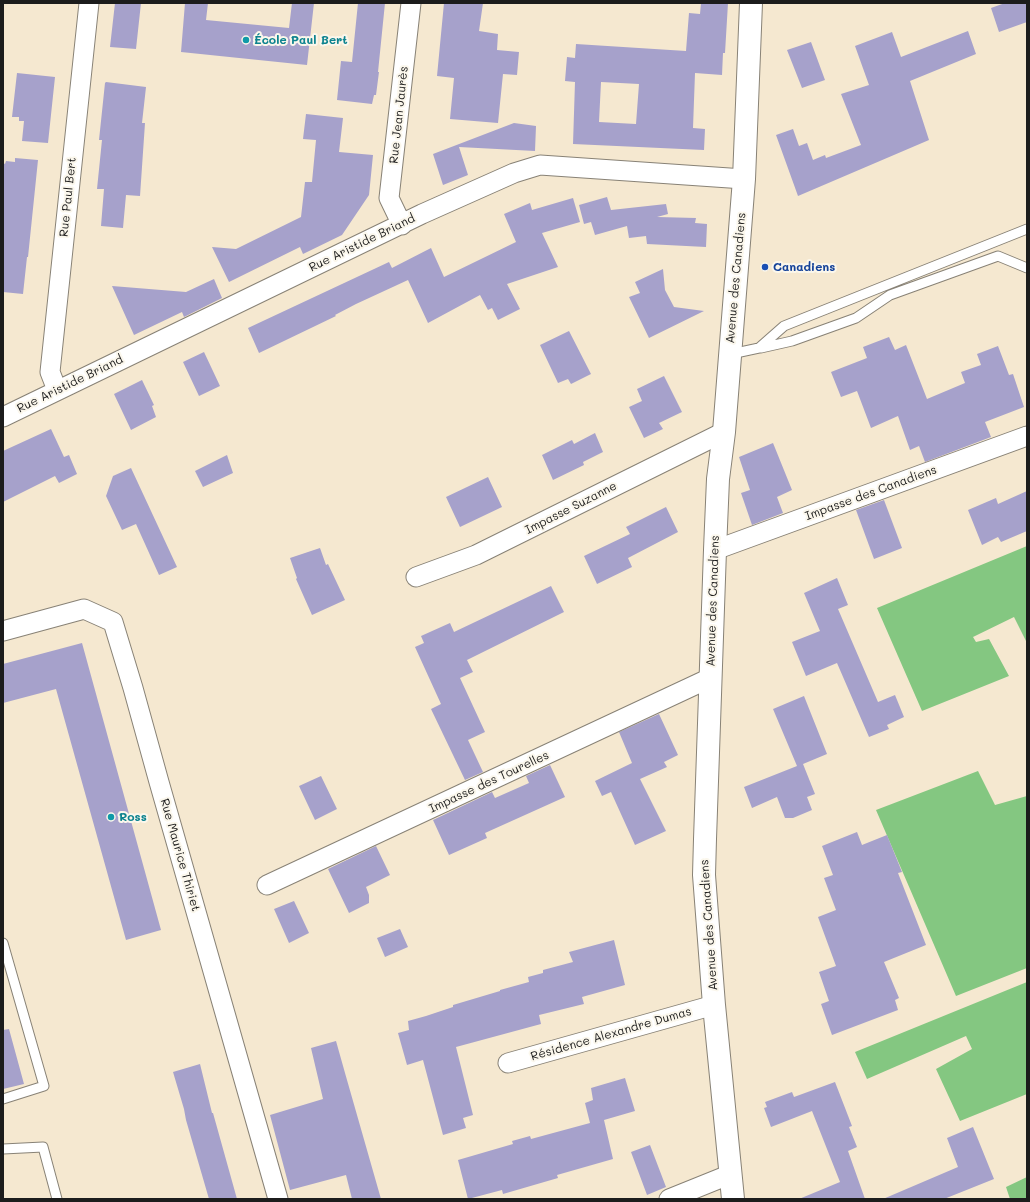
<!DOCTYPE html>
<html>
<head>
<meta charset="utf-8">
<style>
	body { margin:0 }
	#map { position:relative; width:1030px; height:1202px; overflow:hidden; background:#f5e8d0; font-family:Mali,sans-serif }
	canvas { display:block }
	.frame { position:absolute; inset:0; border:4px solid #1c1c1c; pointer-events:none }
</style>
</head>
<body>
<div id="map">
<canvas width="1030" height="1202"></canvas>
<div class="frame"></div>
</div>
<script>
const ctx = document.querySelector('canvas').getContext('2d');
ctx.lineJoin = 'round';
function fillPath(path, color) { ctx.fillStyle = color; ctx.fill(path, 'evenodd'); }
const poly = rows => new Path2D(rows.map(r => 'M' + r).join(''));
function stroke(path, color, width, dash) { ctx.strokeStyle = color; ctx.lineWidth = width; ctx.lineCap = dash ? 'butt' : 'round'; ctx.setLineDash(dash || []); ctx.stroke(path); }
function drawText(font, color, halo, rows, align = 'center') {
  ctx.font = font + ' Mali,sans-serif'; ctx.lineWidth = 4; ctx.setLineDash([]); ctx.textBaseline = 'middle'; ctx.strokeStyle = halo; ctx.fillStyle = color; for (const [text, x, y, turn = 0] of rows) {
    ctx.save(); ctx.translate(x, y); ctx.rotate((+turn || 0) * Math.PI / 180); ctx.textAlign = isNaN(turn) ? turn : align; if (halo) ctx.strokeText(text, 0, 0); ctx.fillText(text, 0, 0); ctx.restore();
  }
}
fillPath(poly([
	[1027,546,1027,643,1014,617,973,637,976,642,989,639,1009,676,922,711,877,608],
	[978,771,995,805,1027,796,1027,968,956,996,876,810],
	[1027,982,1027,1094,960,1121,936,1069,972,1049,966,1036,867,1079,855,1052],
	[1027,1177,1027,1199,1010,1199,1006,1187]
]), '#84c781');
fillPath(poly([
	[115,3,141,3,136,49,110,47],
	[185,3,208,3,206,20,289,28,292,3,314,3,307,65,181,52],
	[358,3,385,3,378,72,379,72,376,95,374,95,372,104,337,100,341,61,352,62],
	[444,3,483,3,479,31,498,34,497,50,519,52,517,75,503,74,498,123,450,119,454,78,437,76],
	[701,3,728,3,725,53,723,53,722,75,695,73,693,128,705,129,704,150,573,144,575,82,565,81,567,57,575,58,576,44,686,51,689,13,700,14],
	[601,82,639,84,636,124,599,122],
	[1005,3,1027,3,1027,22,999,32,991,8],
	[968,31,976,54,910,81,929,140,798,196,776,135,793,129,799,146,807,143,813,160,825,155,826,158,861,145,841,94,869,85,855,46,892,32,901,57],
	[811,42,825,80,802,88,787,50],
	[17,73,55,77,48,143,22,141,24,121,19,121,19,117,12,117],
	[106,82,146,87,142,123,145,123,140,196,126,195,123,228,101,226,104,189,97,189,102,140,99,140,105,83],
	[306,114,343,118,339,152,373,155,369,195,342,235,303,254,300,247,229,282,212,247,236,249,301,217,305,182,312,182,316,140,303,139],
	[514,123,536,126,535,151,459,147,468,175,443,185,433,154],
	[15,158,38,160,28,257,27,257,23,294,3,292,3,163,5,164,6,161,15,162],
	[607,197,611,210,666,204,668,214,657,217,696,218,695,223,707,224,706,247,647,244,646,236,629,238,627,226,595,235,591,222,584,224,579,205],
	[573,198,580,222,542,233,558,267,507,284,520,309,498,320,492,308,488,310,480,295,428,323,408,280,356,304,335,315,336,316,259,353,248,328,389,262,392,268,431,248,444,277,516,242,504,214,530,203,532,210],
	[663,269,665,290,674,307,704,311,649,338,629,297,640,293,635,282],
	[214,279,222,298,184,317,182,312,134,335,112,286,186,292],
	[569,331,591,374,571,384,568,379,558,383,540,345],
	[889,337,895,350,906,345,927,399,965,383,961,372,981,365,977,354,998,346,1009,375,1013,374,1024,407,985,422,991,437,925,462,919,446,910,450,898,416,871,428,857,391,841,397,831,372,867,358,863,347],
	[204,352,220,386,199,396,183,362],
	[664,376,682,412,659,423,663,429,644,438,629,407,642,401,637,389],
	[142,380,154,405,152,406,156,417,131,430,114,394],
	[51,429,64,457,69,455,77,474,59,483,55,476,3,502,3,451],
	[595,433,603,452,583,462,584,465,553,480,542,455,572,440,574,444],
	[773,443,792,490,777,497,783,513,752,525,741,493,750,490,739,457],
	[227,455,233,473,203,487,195,471],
	[131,468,177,567,159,575,136,524,122,530,106,496,113,476],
	[488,477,502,507,460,527,446,497],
	[1027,491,1027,531,1001,542,998,537,982,545,968,510,996,498,998,504],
	[884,500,902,548,874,559,856,510],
	[666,507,678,532,628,558,632,567,597,584,584,556,630,534,626,527],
	[320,548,326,565,328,564,345,600,312,615,296,579,297,578,290,558],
	[837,578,848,605,838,609,878,702,895,695,904,717,887,725,889,729,869,737,837,663,806,676,792,642,820,631,804,593],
	[551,586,564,612,467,660,473,672,460,678,485,732,468,740,483,772,465,780,431,709,441,704,415,647,424,643,421,636,450,623,454,632],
	[82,643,161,930,126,940,56,689,3,703,3,664],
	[804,696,827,754,803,764,815,794,807,797,812,810,793,818,785,818,777,797,752,808,744,787,797,766,773,709],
	[659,714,678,755,664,762,667,767,640,779,666,831,635,845,611,792,602,796,595,781,632,763,619,732],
	[550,765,565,797,485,833,487,838,449,855,433,820,492,792,495,798,529,783,526,776],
	[321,776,337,809,315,820,299,786],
	[857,832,862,845,887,835,902,872,898,873,926,945,884,962,899,998,895,1000,898,1010,832,1035,821,1004,829,1001,819,972,836,966,818,917,836,910,824,878,833,875,822,846],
	[376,846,390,875,366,887,369,895,369,903,349,913,328,869],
	[294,901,309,933,289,943,274,909],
	[400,929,408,947,385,957,377,938],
	[614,940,625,985,582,997,584,1004,539,1015,541,1024,456,1047,473,1115,463,1118,466,1128,443,1135,423,1060,407,1065,398,1033,409,1030,408,1021,426,1016,453,1007,453,1005,500,991,500,990,529,982,528,977,543,973,543,970,573,962,569,952],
	[9,1029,24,1084,3,1089,3,1030],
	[336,1041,345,1073,381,1199,352,1199,346,1175,290,1190,270,1115,323,1099,311,1048],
	[200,1064,212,1113,213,1113,237,1199,209,1199,186,1120,184,1109,173,1072],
	[625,1078,635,1111,604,1120,613,1159,557,1175,558,1178,503,1194,502,1190,468,1199,458,1160,513,1144,512,1141,530,1136,531,1139,590,1123,585,1103,593,1100,591,1088],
	[835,1082,852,1126,849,1127,857,1147,848,1151,865,1199,799,1199,840,1182,812,1111,771,1127,764,1108,767,1107,765,1102,792,1092,794,1097],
	[973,1127,994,1179,944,1199,883,1199,958,1167,947,1138],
	[650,1145,666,1187,647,1195,631,1152]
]), '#a6a1cb');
const lane = poly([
	[761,348,792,341,856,318,890,295,998,256,1027,268],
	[731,354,759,348,784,326,1027,229],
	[3,943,44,1086,3,1099],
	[3,1149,43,1147,57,1199]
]);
const street = poly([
	[402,225,389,198,411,3],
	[57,390,50,372,89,3],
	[3,417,422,214,514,173,540,165,744,179],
	[715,550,1027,436],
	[416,577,476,555,724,432],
	[3,631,84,609,113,622,133,688,159,782,278,1199],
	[267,885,710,678],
	[508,1063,714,1005],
	[669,1199,731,1174]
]);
const secondary = poly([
	[733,1199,714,1005,704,875,705,839,715,550,718,479,724,432,744,179,751,3]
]);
stroke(lane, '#888276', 11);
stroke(street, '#888276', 21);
stroke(secondary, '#888276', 24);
stroke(lane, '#fff', 9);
stroke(street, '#fff', 19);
stroke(secondary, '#fff', 22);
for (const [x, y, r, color] of [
	[246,40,4,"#0f9aa8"],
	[765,267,4,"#1a4fb4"],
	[111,817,4,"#0f9aa8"]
]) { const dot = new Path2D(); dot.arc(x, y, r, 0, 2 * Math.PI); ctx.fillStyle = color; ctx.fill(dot); stroke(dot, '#fbf7ec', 1.5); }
drawText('bold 12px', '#0d838f', '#fbf7ec', [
	["École Paul Bert",254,40],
	["Ross",119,817]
], 'left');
drawText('12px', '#1c1c1c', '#fbf7ec', [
	["Rue Jean Jaurès",399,115,-84],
	["Rue Paul Bert",68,197,-84],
	["Rue Aristide Briand",362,243,-26],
	["Avenue des Canadiens",736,278,-85],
	["Rue Aristide Briand",70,384,-26],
	["Impasse des Canadiens",871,493,-20],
	["Impasse Suzanne",571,508,-27],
	["Avenue des Canadiens",713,601,-88],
	["Impasse des Tourelles",489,782,-25],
	["Rue Maurice Thiriet",180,855,74],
	["Avenue des Canadiens",709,925,-94],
	["Résidence Alexandre Dumas",611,1034,-16]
]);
drawText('bold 12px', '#164399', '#fbf7ec', [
	["Canadiens",773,267]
], 'left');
</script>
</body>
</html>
